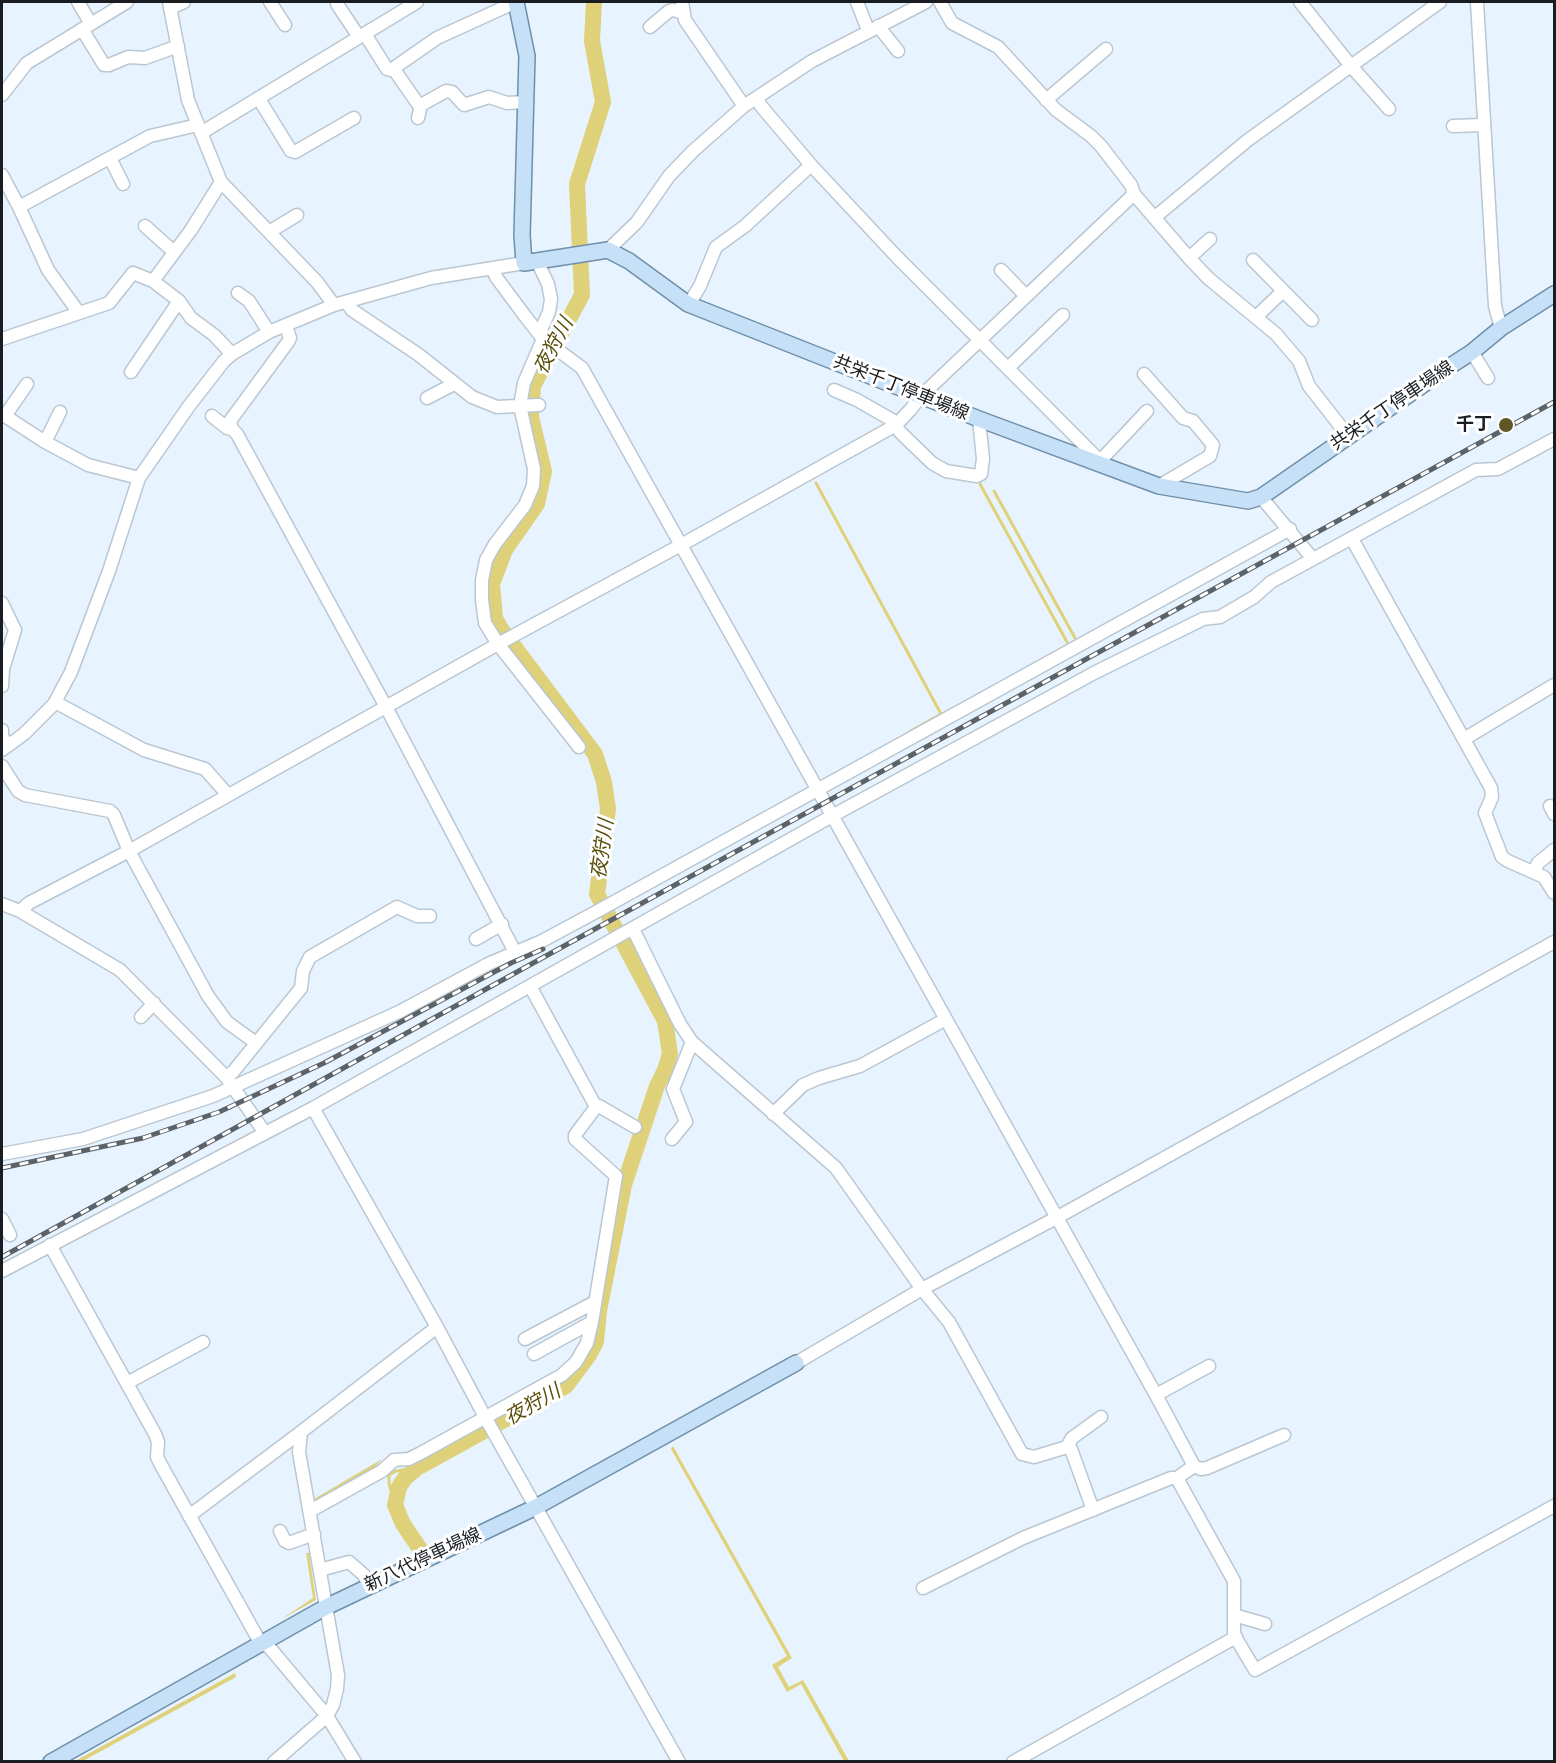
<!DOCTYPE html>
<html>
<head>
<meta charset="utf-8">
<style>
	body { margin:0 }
	#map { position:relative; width:1556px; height:1763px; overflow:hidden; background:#e7f4ff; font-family:"Noto Sans",sans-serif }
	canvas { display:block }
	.frame { position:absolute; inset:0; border:3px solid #191d21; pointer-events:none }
</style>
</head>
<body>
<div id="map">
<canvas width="1556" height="1763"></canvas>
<div class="frame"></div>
</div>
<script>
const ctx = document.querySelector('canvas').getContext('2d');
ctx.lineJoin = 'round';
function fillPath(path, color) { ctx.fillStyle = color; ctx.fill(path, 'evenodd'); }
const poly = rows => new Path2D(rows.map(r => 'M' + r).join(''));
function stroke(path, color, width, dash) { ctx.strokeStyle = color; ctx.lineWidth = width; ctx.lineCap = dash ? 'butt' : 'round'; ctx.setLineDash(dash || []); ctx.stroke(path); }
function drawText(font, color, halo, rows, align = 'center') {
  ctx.font = font + ' "Noto Sans","Noto Sans JP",sans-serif'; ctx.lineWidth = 6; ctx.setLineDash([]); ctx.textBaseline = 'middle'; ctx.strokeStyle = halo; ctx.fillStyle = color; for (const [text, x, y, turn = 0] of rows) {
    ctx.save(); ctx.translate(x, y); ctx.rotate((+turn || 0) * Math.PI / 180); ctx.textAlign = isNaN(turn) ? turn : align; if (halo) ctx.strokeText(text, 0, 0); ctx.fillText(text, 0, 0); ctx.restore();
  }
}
fillPath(poly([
	[673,1446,792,1658,778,1667,789,1687,803,1680,849,1761,844,1761,801,1684,787,1692,772,1665,787,1656,671,1449],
	[382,1459,375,1467,314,1504,309,1493,314,1499],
	[306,1553,309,1553,316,1600,280,1620,313,1598],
	[235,1673,236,1677,83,1761,75,1761]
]), '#ded17a');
stroke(poly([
	[816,483,941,714,909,732],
	[980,484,1067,642],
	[994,491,1075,638],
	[395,1505,389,1483,389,1475,396,1471,417,1468]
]), '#ded17a', 3);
stroke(poly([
	[422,1552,403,1524,395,1505,399,1487,405,1478,417,1468,566,1386,589,1355,596,1342,599,1311,624,1185,657,1086,665,1070,670,1054,665,1021,597,894,608,809,604,782,595,754,501,629,495,618,492,584,505,550,537,504,544,471,531,417,533,386,582,295,577,184,603,102,592,41,594,2]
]), '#ded17a', 16);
const minor = poly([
	[78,2,91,24],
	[169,2,188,100,221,182,317,282,334,305],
	[270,2,285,25],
	[682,2,685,20,744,106],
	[857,2,868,30],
	[940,2,952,23,998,47,1056,110,1091,136,1101,146,1131,185,1134,194,1189,258,1208,278,1276,334,1299,361,1309,386,1348,436],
	[1300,2,1351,66,1389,109],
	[1477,2,1495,306,1501,328],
	[337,4,359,37],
	[170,8,184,2],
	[878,26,898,51],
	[650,27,669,11,673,10,684,13],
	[82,29,104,65,109,65,128,57,145,58,178,46],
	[365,34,387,69,395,71,418,104,421,105,446,91,452,92,464,105,489,97,507,103,526,102],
	[391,70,437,38,516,2],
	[2,95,27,63,127,2],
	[757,98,761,106,811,165,896,256,1100,461,1101,465],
	[259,99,291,151,295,152,354,118],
	[1046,100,1106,49],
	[418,118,421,105],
	[1453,126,1484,125],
	[201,133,417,2],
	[110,158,123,184],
	[2,175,19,207,48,270,79,313],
	[19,207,150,136,198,125],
	[1155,217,1248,140,1440,2],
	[145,226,174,252],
	[269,232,297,215],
	[608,250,637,222,669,176,693,151,744,106,812,61,926,2],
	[1189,258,1210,239],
	[1253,260,1312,320],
	[537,261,548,284,551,299,549,312,539,334],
	[493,269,496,277,525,316,543,339,582,368,1156,1395,1194,1466,1181,1475,1179,1478,1179,1482,1234,1581,1234,1635,1255,1670,1554,1506],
	[1001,270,1026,296],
	[153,281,179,301,191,318,214,335,232,354],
	[238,293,249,301,269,332],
	[346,302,352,310,419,355,472,397,497,407,539,405],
	[689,304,700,286,716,247,745,226,811,165],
	[1256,317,1283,291],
	[286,326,290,338,288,342,230,421,232,429,237,434,386,707,515,952],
	[2,339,109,303,133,273,153,281,191,230,221,182],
	[543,339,524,383,520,406,534,469,533,486,525,505,495,544,486,560,482,580,482,600,485,623,498,644,579,747],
	[1472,352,1488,378],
	[1008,368,1063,315],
	[131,372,179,301],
	[1144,374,1183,418,1193,421,1213,445,1210,456,1159,486],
	[834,390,857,400,892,420,900,432,932,463,946,471,977,476,981,474,983,459,979,419],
	[427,398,454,384],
	[2,414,45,442,88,465,139,478],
	[5,416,27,384],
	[212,416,227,428,232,429],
	[45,442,60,412],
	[1100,461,1147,411],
	[1261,497,1313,559],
	[1352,539,1491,788,1492,797,1485,813,1502,857,1508,861,1544,877,1554,893],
	[2,603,15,630,3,669,2,686],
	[55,702,144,750,205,769,228,795],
	[2,730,2,736,7,746],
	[1464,739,1554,685],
	[2,750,24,734,54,704,71,672,109,571,139,478,189,406,224,361,232,354,269,332,334,305,431,278,524,263],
	[2,766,18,791,25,795,110,811,114,815,129,851,208,996,227,1022,256,1043],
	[1550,806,1554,814],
	[1534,872,1538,863,1554,850],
	[2,904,20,911,120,970,226,1077,265,1133],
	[20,911,29,903,129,851,498,644,681,545,896,425,911,409,921,396,1134,194],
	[633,929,680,1024,692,1042,836,1168,922,1289,949,1322,1022,1454,1034,1457,1067,1447,1071,1449,1093,1510],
	[476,939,502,924],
	[141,1017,154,1003],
	[226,1077,233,1072,301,988,303,971,310,957,397,907,417,916,430,916],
	[596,1107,599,1106,635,1127],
	[313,1108,437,1327,485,1417,679,1762],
	[773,1114,803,1085,819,1078,860,1066,946,1019],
	[672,1139,686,1122,673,1089,692,1042],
	[2,1154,83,1139,213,1096,399,1012,488,964,540,942,594,913,1290,529],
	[2,1219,10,1235],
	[50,1245,155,1434,158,1442,157,1457,161,1465,261,1644,269,1647,275,1654,327,1716,355,1762],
	[2,1271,313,1108,832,816,1094,673,1203,619,1220,617,1254,597,1271,582,1476,470,1498,469,1554,439],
	[525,1339,595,1302],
	[534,1354,592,1322],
	[796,1363,922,1289,1056,1218,1554,942],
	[127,1383,203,1342],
	[1156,1395,1209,1366],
	[1067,1447,1072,1438,1101,1417],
	[1194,1466,1201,1469,1207,1468,1284,1435],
	[310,1511,382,1471,394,1460,409,1459,419,1454,562,1375,576,1362,587,1343,592,1322,616,1176,575,1139,575,1135,596,1107,530,986],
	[189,1516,301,1432],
	[280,1531,285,1541,289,1543,314,1534],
	[320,1570,349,1562,364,1575,369,1586],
	[923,1588,1023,1538,1171,1478,1179,1478],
	[1234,1615,1265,1624],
	[274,1762,327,1716,333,1705,337,1689,338,1675,299,1452,301,1432,437,1327],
	[1013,1762,1236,1637]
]);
const major = poly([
	[516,2,527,56,522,235,524,263,608,250,629,261,688,304,979,419,1159,486,1248,501,1261,497,1447,368,1472,352,1501,328,1554,294],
	[51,1762,326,1607,536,1507,796,1363]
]);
stroke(minor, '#bac7d1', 15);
stroke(major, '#708fa8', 18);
stroke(minor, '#fff', 12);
stroke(major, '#c5e0f7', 15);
const rail = poly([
	[2,1168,143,1138,219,1112,324,1063,511,963,543,949],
	[2,1257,544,957,1554,402]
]);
stroke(rail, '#5b6268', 5);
stroke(rail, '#fff', 3, [9]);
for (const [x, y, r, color] of [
	[1506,425,8,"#5e5623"]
]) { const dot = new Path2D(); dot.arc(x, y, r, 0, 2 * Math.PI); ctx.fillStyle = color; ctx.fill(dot); stroke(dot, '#fff', 2); }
drawText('18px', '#191d21', '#fff', [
	["共栄千丁停車場線",901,388,22],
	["共栄千丁停車場線",1392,406,-34],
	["新八代停車場線",423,1560,-25]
]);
drawText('bold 18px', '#191d21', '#fff', [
	["千丁",1492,425]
], 'right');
drawText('italic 20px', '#59500b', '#fff', [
	["夜狩川",554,346,-62],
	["夜狩川",603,849,-82],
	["夜狩川",533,1405,-30]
]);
</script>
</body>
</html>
